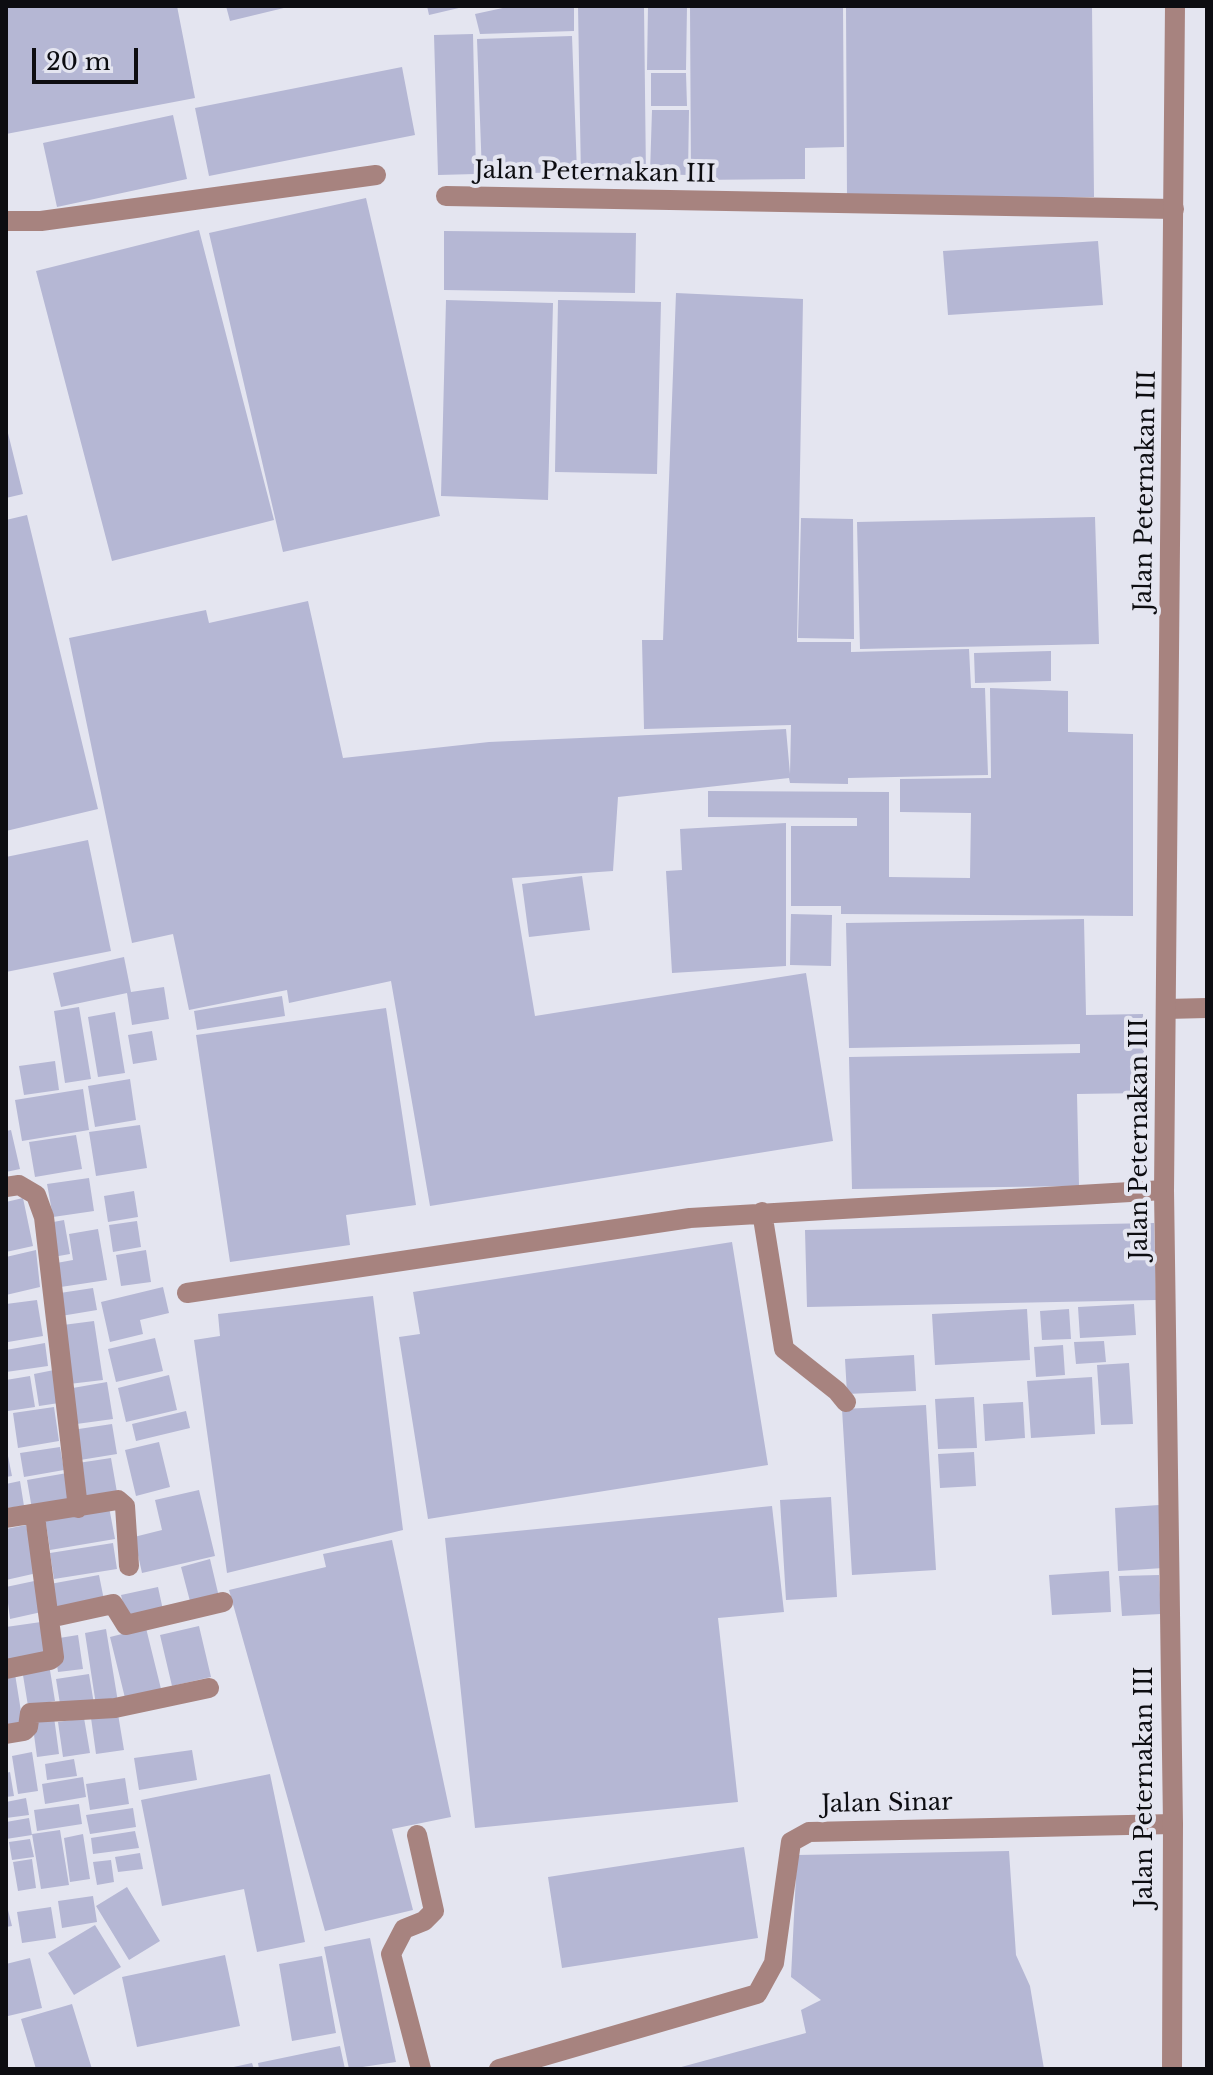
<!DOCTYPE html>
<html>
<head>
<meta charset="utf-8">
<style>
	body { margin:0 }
	#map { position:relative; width:1213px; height:2075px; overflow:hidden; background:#e4e5f0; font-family:"Libre Baskerville",serif }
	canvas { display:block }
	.frame { position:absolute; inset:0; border:8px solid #0d0d11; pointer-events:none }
	.scale { position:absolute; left:32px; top:48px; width:106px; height:36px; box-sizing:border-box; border:4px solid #0d0d11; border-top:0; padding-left:10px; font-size:24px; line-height:28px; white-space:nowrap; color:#0d0d11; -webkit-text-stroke:6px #e4e5f0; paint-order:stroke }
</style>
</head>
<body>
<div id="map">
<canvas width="1213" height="2075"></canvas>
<div class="frame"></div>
<div class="scale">20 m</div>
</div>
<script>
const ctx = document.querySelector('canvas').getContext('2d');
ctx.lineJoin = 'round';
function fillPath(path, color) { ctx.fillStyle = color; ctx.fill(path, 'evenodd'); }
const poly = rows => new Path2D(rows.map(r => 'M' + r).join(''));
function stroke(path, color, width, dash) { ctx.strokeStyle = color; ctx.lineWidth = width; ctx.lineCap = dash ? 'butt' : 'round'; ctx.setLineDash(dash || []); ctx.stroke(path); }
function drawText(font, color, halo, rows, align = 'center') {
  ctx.font = font + ' "Libre Baskerville",serif'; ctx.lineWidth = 8; ctx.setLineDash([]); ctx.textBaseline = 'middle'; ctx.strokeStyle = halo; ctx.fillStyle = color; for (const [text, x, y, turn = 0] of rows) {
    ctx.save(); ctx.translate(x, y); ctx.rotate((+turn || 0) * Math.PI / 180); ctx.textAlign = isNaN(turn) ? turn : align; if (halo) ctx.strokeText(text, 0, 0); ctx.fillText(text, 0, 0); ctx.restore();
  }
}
fillPath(poly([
	[6,6,177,6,195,98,6,134],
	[226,6,288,6,288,7,230,21],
	[427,6,463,6,463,7,429,15],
	[512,6,574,6,574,31,480,34,475,14],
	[578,6,644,6,646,178,581,178],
	[648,6,687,6,686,70,647,70],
	[690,6,843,6,844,147,805,148,805,179,691,180],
	[846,6,1092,6,1094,197,847,198],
	[473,34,476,174,438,175,434,35],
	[572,36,577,172,482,174,477,39],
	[402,67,415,135,209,176,195,108],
	[651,73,686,73,687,106,651,106],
	[652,110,689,110,688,175,650,174],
	[173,115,187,179,57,207,43,143],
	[366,198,440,516,283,552,209,233],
	[199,230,274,520,112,561,36,271],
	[444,231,636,233,635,293,444,290],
	[1098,241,1103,305,948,315,943,251],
	[676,293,803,299,797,642,851,642,851,652,969,649,971,688,985,688,988,775,848,778,848,784,790,783,789,778,618,797,613,871,512,878,535,1016,806,973,833,1141,430,1206,391,981,289,1003,287,990,189,1010,173,934,132,943,69,638,206,610,209,623,308,601,343,758,489,742,786,729,790,774,791,725,644,729,642,640,663,640],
	[446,300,553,303,548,500,441,496],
	[558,300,661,302,657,474,555,472],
	[6,425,23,494,6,498],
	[27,515,98,809,6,831,6,520],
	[1095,517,1099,644,860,649,857,522],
	[801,518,853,519,854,639,798,638],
	[1051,651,1051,681,975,683,974,653],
	[990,688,1068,691,1068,732,1133,734,1133,916,841,914,841,906,791,906,791,826,857,826,857,818,708,817,708,791,889,792,889,877,970,878,971,813,900,812,900,779,991,778],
	[786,823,786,966,672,973,666,871,682,870,680,829],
	[88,840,111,951,6,972,6,857],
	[582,876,590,930,529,937,522,884],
	[791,914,832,915,831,966,790,965],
	[1084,919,1086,1015,1143,1014,1145,1093,1077,1094,1079,1186,852,1189,849,1057,1080,1053,1080,1044,849,1048,846,923],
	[124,957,131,992,164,987,169,1019,132,1025,127,993,61,1007,53,973],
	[282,996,285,1016,197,1030,194,1011],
	[79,1007,91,1079,65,1083,54,1011],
	[386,1008,416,1205,346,1215,350,1245,230,1262,196,1035],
	[115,1012,125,1073,98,1077,88,1017],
	[152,1031,157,1060,133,1064,128,1035],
	[55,1061,59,1090,24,1095,19,1066],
	[130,1079,136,1120,95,1127,88,1086],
	[83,1089,89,1130,22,1141,15,1100],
	[140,1125,147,1168,96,1176,89,1132],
	[11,1130,20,1169,6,1172,6,1131],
	[76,1135,82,1169,35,1177,29,1142],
	[89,1178,94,1211,53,1217,47,1184],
	[134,1191,138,1217,108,1222,104,1196],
	[23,1198,33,1246,6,1252,6,1202],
	[64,1220,70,1254,53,1257,48,1223],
	[137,1221,141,1247,113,1252,109,1225],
	[1154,1223,1156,1300,807,1307,805,1230],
	[98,1229,107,1280,54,1288,51,1264,73,1260,69,1234],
	[732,1242,768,1465,428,1519,399,1337,420,1334,413,1292],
	[36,1250,40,1287,6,1295,6,1257],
	[146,1250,151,1282,121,1286,116,1255],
	[163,1287,169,1313,140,1320,143,1334,110,1342,101,1302],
	[93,1288,97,1310,61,1316,60,1293],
	[373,1296,403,1530,227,1573,194,1340,220,1336,218,1314],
	[37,1300,43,1336,8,1342,6,1304],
	[1134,1304,1136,1335,1080,1338,1078,1307],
	[1027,1309,1030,1360,935,1365,932,1314],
	[1069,1309,1071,1339,1042,1340,1040,1311],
	[94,1321,103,1380,69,1384,63,1325],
	[155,1338,163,1371,116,1382,108,1349],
	[1104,1341,1106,1362,1076,1364,1074,1342],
	[45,1343,48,1366,6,1372,6,1350],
	[1063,1345,1065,1375,1036,1377,1034,1347],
	[914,1355,916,1391,847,1394,845,1359],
	[1129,1363,1133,1424,1101,1425,1097,1365],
	[54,1370,59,1403,39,1406,34,1374],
	[169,1375,177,1410,126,1422,118,1388],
	[30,1376,35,1407,8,1411,6,1380],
	[1092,1377,1095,1434,1031,1438,1027,1381],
	[107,1382,113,1419,69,1425,67,1389],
	[974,1397,977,1448,938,1449,935,1399],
	[1023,1402,1025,1438,985,1441,983,1404],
	[926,1405,936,1570,852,1575,842,1409],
	[54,1407,59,1441,18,1448,13,1413],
	[186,1411,190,1428,136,1441,132,1424],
	[112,1424,117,1454,74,1461,72,1430],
	[159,1442,170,1487,136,1496,125,1450],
	[6,1446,12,1476,6,1477],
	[60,1447,64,1470,24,1477,20,1453],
	[974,1452,976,1486,940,1488,938,1454],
	[111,1458,118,1498,84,1503,78,1463],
	[67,1473,71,1503,32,1509,27,1480],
	[20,1481,24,1506,6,1508,6,1484],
	[199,1490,215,1556,142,1573,134,1537,162,1530,155,1500],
	[831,1497,837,1597,786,1600,780,1500],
	[1159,1505,1163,1568,1118,1571,1115,1508],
	[772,1506,784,1612,718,1618,738,1802,475,1828,445,1538],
	[109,1507,115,1539,50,1550,45,1517],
	[26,1525,37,1573,6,1580,6,1529],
	[392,1540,451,1817,392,1829,413,1910,325,1931,229,1590,326,1567,323,1554],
	[113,1543,117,1569,54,1579,50,1553],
	[210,1559,219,1597,191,1605,181,1567],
	[1109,1571,1111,1612,1052,1615,1049,1575],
	[99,1575,105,1605,56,1614,50,1584],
	[1159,1575,1161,1614,1122,1616,1119,1576],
	[39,1580,46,1611,10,1619,6,1587],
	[158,1587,163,1610,127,1619,121,1595],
	[41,1622,46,1656,6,1662,6,1627],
	[199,1626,211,1677,172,1686,160,1635],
	[146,1628,162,1693,126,1702,110,1637],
	[106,1629,118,1702,96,1705,85,1633],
	[78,1635,83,1669,58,1672,53,1639],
	[49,1664,55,1701,28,1706,22,1669],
	[15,1674,23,1724,6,1726,6,1675],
	[89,1674,94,1704,61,1710,56,1679],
	[118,1714,124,1750,96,1754,91,1718],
	[54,1717,59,1754,37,1757,32,1720],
	[84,1718,90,1753,63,1757,58,1722],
	[192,1750,197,1780,139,1790,134,1758],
	[32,1752,38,1791,18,1794,12,1756],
	[74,1759,77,1776,47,1780,45,1764],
	[10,1772,14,1796,6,1797,6,1773],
	[270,1774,305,1942,257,1952,244,1889,162,1906,141,1800],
	[83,1777,86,1797,45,1804,42,1784],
	[125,1778,129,1804,90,1810,86,1784],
	[26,1798,29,1815,6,1818,6,1802],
	[79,1804,82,1824,37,1831,34,1810],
	[133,1808,136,1827,90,1834,86,1815],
	[29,1818,32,1835,6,1839,6,1822],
	[60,1830,69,1885,41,1889,32,1834],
	[135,1831,139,1848,93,1854,91,1838],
	[83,1834,90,1879,70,1882,64,1838],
	[30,1839,34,1857,12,1860,9,1842],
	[744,1847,758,1938,562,1968,548,1877],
	[1009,1851,1016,1955,1030,1986,1044,2069,674,2069,806,2033,801,2010,821,2000,791,1977,797,1855],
	[140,1853,143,1869,118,1872,115,1857],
	[32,1859,36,1888,18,1891,13,1862],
	[111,1860,114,1882,97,1885,93,1862],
	[127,1887,160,1941,129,1960,96,1906],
	[93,1896,97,1922,62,1928,58,1901],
	[6,1902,12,1926,6,1927],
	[51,1907,56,1938,22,1943,17,1912],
	[95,1925,121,1967,74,1995,48,1953],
	[370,1938,396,2062,349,2069,324,1947],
	[225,1955,240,2026,137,2047,122,1977],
	[322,1956,336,2033,292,2041,279,1964],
	[30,1958,42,2008,8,2016,6,1964],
	[72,2004,92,2069,36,2069,21,2019],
	[340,2046,345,2069,259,2069,258,2063],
	[252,2063,254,2069,229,2069,229,2068]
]), '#b5b7d4');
stroke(poly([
	[446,196,1174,209],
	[6,221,41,221,376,175],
	[1166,1009,1207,1008],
	[762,1212,784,1349,837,1391,846,1402],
	[187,1293,690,1218,1164,1190],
	[417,1835,434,1911,424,1921,404,1929,391,1954,421,2069],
	[499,2069,757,1994,774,1963,791,1842,809,1832,1173,1824]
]), '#a7837f', 20);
stroke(poly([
	[6,1187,19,1185,36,1195,44,1217,78,1508],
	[6,1518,118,1500,125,1506,129,1566],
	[49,1618,113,1604,126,1625,223,1602],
	[6,1669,50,1660,54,1657,35,1516],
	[6,1734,24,1731,28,1727,30,1713,115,1708,209,1688],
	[1172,2069,1173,1824,1164,1190,1175,6]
]), '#a7837f', 20);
drawText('24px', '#0d0d11', '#e4e5f0', [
	["Jalan Peternakan III",595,173,1],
	["Jalan Peternakan III",1146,491,-89],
	["Jalan Peternakan III",1140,1139,-90],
	["Jalan Peternakan III",1145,1787,-90],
	["Jalan Sinar",887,1804,-1]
]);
</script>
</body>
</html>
